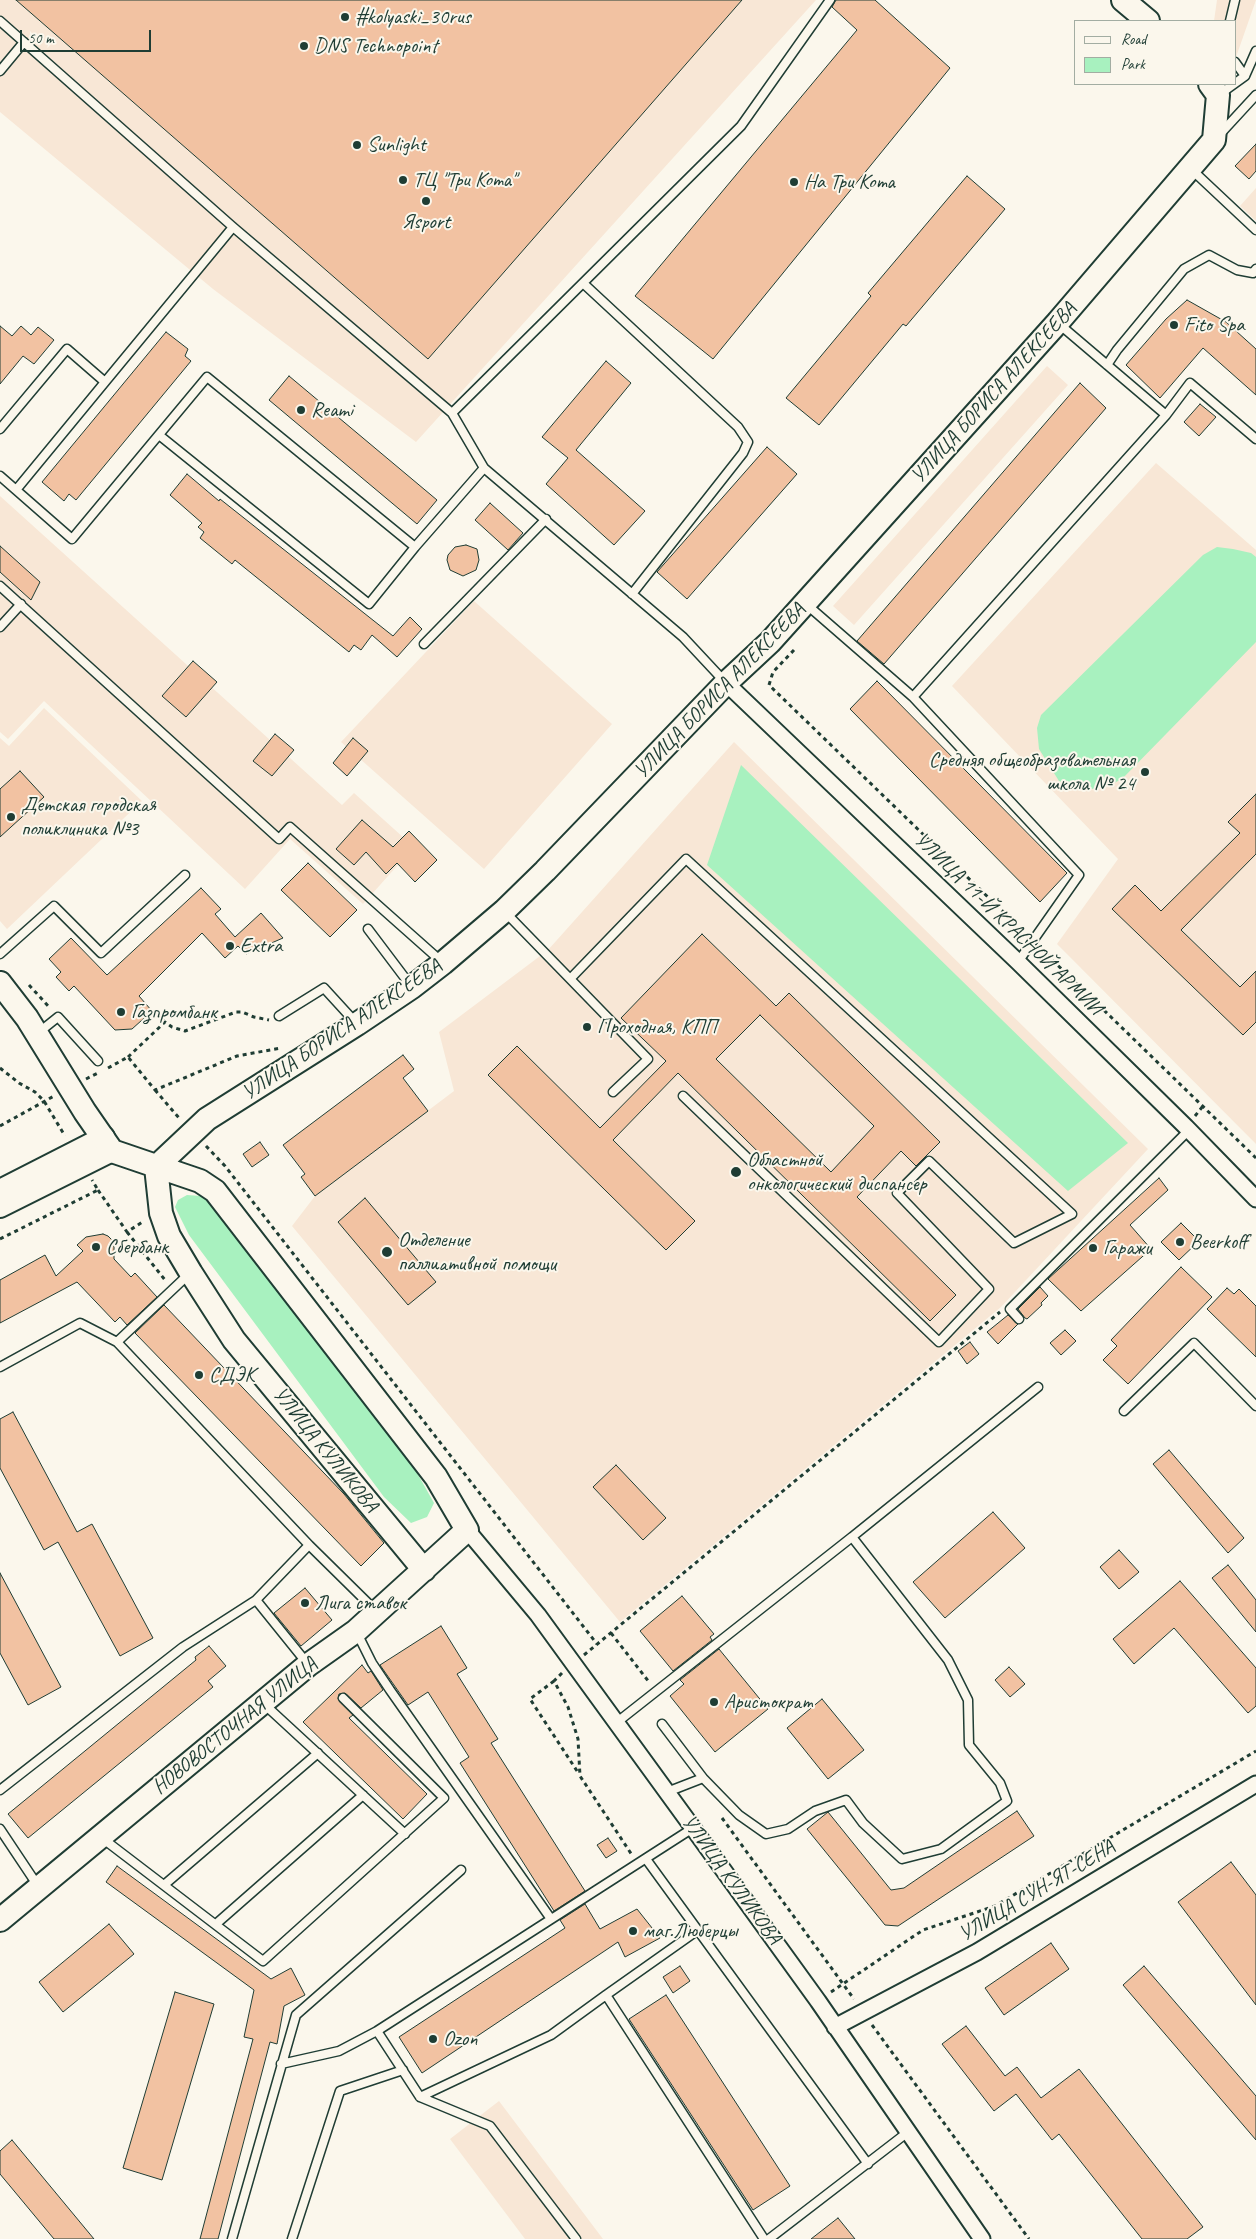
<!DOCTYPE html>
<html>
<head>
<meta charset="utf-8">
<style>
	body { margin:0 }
	#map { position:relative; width:1256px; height:2239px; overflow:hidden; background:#fbf7ec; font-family:Caveat,sans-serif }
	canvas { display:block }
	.legend { position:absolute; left:1074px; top:20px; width:162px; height:65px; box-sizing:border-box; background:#fbf7ec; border:1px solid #a3ada2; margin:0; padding:6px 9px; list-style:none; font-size:15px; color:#1f3d34 }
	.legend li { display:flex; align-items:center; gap:10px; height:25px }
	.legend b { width:25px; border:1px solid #a3ada2 }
	.scale { position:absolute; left:20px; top:30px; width:131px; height:22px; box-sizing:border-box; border:2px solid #1f3d34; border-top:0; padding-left:6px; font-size:15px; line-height:18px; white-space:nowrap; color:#1f3d34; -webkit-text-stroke:4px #fbf7ec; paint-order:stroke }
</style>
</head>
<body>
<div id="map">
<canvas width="1256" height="2239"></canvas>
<ul class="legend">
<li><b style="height:6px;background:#fbf7ec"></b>Road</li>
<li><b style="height:14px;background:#a8f1bf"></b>Park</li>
</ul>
<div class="scale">50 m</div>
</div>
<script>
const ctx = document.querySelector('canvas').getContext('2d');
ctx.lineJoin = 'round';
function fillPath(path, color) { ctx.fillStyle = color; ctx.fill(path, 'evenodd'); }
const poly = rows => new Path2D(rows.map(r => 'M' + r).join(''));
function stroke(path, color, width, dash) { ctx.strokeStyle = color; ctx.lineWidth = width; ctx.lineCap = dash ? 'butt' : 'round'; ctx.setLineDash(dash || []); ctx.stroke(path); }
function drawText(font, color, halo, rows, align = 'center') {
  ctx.font = font + ' Caveat,sans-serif'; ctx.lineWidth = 4; ctx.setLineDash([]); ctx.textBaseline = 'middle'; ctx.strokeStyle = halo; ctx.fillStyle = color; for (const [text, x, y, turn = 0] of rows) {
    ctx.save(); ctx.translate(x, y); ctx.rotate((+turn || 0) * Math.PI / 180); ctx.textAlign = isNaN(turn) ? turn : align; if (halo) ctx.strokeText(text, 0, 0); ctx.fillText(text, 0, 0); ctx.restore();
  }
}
fillPath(poly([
	[0,0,816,0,416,442,213,289,0,112],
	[1217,0,1256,0,1235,60,1235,21,1214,21],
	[1256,188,1256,221,1240,206],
	[1047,366,1068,385,854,625,833,606],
	[1156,463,1256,550,1256,1144,1057,944,1118,859,952,686],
	[0,496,342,805,354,793,414,847,363,904,290,839,245,889,44,701,8,739,0,732],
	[474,601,612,724,484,869,341,742],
	[44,708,142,801,7,929,0,921,0,738,9,746],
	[734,742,1148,1149,1001,1307,620,1622,292,1226,315,1196,454,1091,439,1032,548,950],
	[499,2101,603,2239,525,2239,450,2139]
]), '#f8e7d6');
fillPath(poly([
	[1217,547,1233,549,1251,553,1256,557,1256,642,1122,779,1110,785,1092,789,1075,787,1059,781,1039,749,1037,728,1041,715,1203,555],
	[741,765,1128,1143,1068,1191,707,865],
	[187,1195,201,1196,218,1209,416,1471,434,1503,427,1517,411,1523,384,1497,189,1235,175,1207,178,1200]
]), '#a8f1bf');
const building = poly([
	[16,0,742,0,428,359,16,0],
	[836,0,875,0,950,68,713,359,635,296,857,30,832,7,836,0],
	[1256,144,1256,171,1249,179,1235,166,1256,144],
	[967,176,1005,209,906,326,903,324,819,425,786,398,871,296,868,293,967,176],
	[1187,300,1226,322,1256,349,1256,395,1203,348,1160,398,1126,365,1166,319,1187,300],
	[0,326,12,336,21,326,31,335,38,327,54,340,34,364,23,356,0,384,0,326],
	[166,332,188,349,185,356,191,361,76,500,69,494,64,501,42,482,166,332],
	[606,361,631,383,576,450,645,511,614,545,546,484,568,458,542,437,606,361],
	[289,376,437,500,417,524,269,400,289,376],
	[1080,383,1106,408,884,664,857,641,1080,383],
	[1200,404,1216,417,1199,436,1184,422,1200,404],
	[767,447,797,474,687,599,657,572,767,447],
	[187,474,219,501,220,499,393,636,410,617,422,629,397,657,372,635,361,650,354,645,349,652,235,560,232,564,200,538,204,532,198,527,202,523,170,495,187,474],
	[490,503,523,533,508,550,475,520,490,503],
	[466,545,477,549,479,560,476,570,463,576,450,570,447,560,448,555,455,547,466,545],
	[0,546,40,582,31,600,0,572,0,546],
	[193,661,217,682,186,717,162,696,193,661],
	[877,681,1067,873,1040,902,850,709,877,681],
	[275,734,294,750,272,776,253,761,275,734],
	[353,738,368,751,347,776,333,763,353,738],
	[20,771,44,797,0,837,0,789,20,771],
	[1256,794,1256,854,1181,930,1240,987,1256,971,1256,1022,1243,1035,1112,909,1135,885,1161,911,1240,833,1228,822,1256,794],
	[362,820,393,847,409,831,437,860,415,882,397,863,386,874,366,852,354,865,336,849,362,820],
	[308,863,357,910,330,937,281,890,308,863],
	[201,888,221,909,215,914,235,937,261,913,283,938,246,954,238,946,225,958,202,933,139,996,152,1011,132,1029,115,1030,74,986,69,991,56,977,61,972,49,959,71,938,107,975,201,888],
	[702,934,776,1006,789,993,940,1142,916,1166,901,1151,857,1197,956,1295,930,1321,678,1073,613,1140,695,1221,666,1250,488,1075,517,1046,600,1128,666,1061,621,1018,702,934],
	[760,1015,874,1126,831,1172,716,1059,760,1015],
	[403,1055,414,1069,403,1078,428,1111,315,1196,301,1177,305,1174,283,1145,403,1055],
	[260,1142,269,1155,252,1167,243,1154,260,1142],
	[1159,1178,1168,1190,1130,1225,1151,1249,1081,1311,1048,1279,1159,1178],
	[365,1198,436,1282,408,1305,338,1222,365,1198],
	[1181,1223,1199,1241,1179,1260,1161,1242,1181,1223],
	[103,1234,108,1236,112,1240,114,1247,114,1259,131,1277,135,1273,157,1297,127,1325,120,1317,115,1322,77,1282,0,1323,0,1280,45,1255,56,1276,83,1251,77,1245,86,1237,103,1234],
	[1181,1267,1212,1297,1128,1384,1103,1360,1117,1346,1111,1340,1181,1267],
	[1040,1287,1048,1296,1041,1303,1042,1305,1027,1319,1025,1318,1018,1309,1040,1287],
	[1227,1288,1234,1294,1239,1289,1256,1306,1256,1357,1207,1309,1227,1288],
	[164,1305,344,1494,384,1543,361,1566,135,1333,164,1305],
	[1008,1315,1018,1324,998,1344,987,1332,1008,1315],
	[1065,1330,1076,1341,1061,1355,1050,1343,1065,1330],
	[970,1342,979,1354,967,1364,958,1351,970,1342],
	[13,1412,77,1532,92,1524,153,1638,120,1656,58,1542,44,1550,0,1468,0,1419,13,1412],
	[1169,1450,1244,1538,1228,1553,1153,1464,1169,1450],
	[616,1465,666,1518,643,1540,593,1487,616,1465],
	[993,1512,1025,1548,945,1618,913,1582,993,1512],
	[1119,1550,1139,1572,1119,1589,1100,1567,1119,1550],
	[1228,1565,1256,1600,1256,1632,1212,1578,1228,1565],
	[0,1573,61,1687,28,1705,0,1653,0,1573],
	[1180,1581,1256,1668,1256,1706,1248,1713,1174,1628,1134,1664,1113,1639,1180,1581],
	[305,1588,332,1620,301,1646,274,1613,305,1588],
	[682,1596,714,1634,710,1637,712,1640,673,1671,640,1631,682,1596],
	[441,1626,467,1668,457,1674,498,1739,491,1743,585,1891,554,1911,460,1763,469,1757,428,1692,408,1705,380,1665,441,1626],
	[209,1646,226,1666,208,1681,213,1687,28,1838,8,1814,196,1660,195,1657,209,1646],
	[719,1649,768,1709,715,1752,670,1696,684,1684,680,1680,719,1649],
	[362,1665,368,1673,371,1671,383,1690,361,1708,345,1693,339,1694,338,1699,353,1715,349,1718,427,1794,403,1819,303,1722,362,1665],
	[1009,1667,1025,1684,1010,1697,995,1680,1009,1667],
	[822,1699,864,1750,828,1779,787,1728,822,1699],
	[1017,1811,1034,1836,898,1926,885,1925,807,1829,828,1812,891,1890,904,1888,1017,1811],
	[608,1838,617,1851,606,1858,597,1845,608,1838],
	[1231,1862,1256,1895,1256,2005,1178,1902,1231,1862],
	[117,1866,271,1979,291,1968,305,1995,284,2006,277,2044,270,2042,218,2239,200,2239,253,2039,244,2037,254,1990,106,1882,117,1866],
	[585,1904,600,1929,637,1909,660,1938,625,1957,618,1942,422,2073,399,2037,565,1928,560,1920,585,1904],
	[109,1924,134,1954,63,2012,39,1982,109,1924],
	[1051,1943,1069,1969,1004,2015,985,1988,1051,1943],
	[680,1966,690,1981,673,1993,663,1977,680,1966],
	[1144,1966,1256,2096,1256,2140,1123,1985,1144,1966],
	[175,1992,214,2004,162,2180,123,2168,175,1992],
	[666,1995,790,2186,753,2210,629,2019,666,1995],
	[966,2026,1005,2076,1017,2067,1041,2098,1079,2069,1203,2227,1187,2239,1142,2239,1059,2134,1052,2140,1016,2094,994,2111,942,2044,966,2026],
	[12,2140,94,2239,54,2239,0,2174,0,2151,12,2140],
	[838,2218,855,2239,811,2239,838,2218]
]);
fillPath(building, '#f2c2a2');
stroke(building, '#1f3d34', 1);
const service = poly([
	[0,21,233,227,452,413,484,468],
	[1230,21,1235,0],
	[1235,62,1245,76],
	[0,71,24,42],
	[1220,94,1245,76,1256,51],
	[1221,133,1256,95],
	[1191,169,1256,230],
	[584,284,738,427,748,442,743,453,632,594],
	[1059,324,1166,415],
	[1107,365,1117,350,1184,269,1209,255,1237,270,1253,273,1256,269],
	[105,382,233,227],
	[452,413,741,126,830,0],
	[0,429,67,349,105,382,16,490],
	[159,435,369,604,415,547],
	[0,476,72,539,207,377,415,547,484,468,683,637,725,682],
	[0,586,279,839,290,827,442,962],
	[806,604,913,697,1079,875,1018,962],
	[0,627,21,604],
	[424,644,546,519],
	[913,697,1166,415,1190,383,1256,439],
	[505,912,648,1059,613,1092],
	[368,929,411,986],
	[0,954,54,906,101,953,185,875],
	[571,978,686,859,1072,1214,1014,1243,929,1161,897,1193,989,1289,939,1342,683,1096],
	[279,1016,324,988,356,1023],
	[38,1033,58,1017,98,1061],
	[1019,1319,1010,1309,1189,1130],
	[117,1342,189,1274],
	[0,1367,80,1323,117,1342,309,1545,256,1600,183,1647,0,1790],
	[1124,1411,1194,1343,1256,1406],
	[852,1537,1038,1387],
	[309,1545,375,1610],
	[256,1600,306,1662],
	[357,1633,372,1663,390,1690,551,1919],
	[264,1704,405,1834],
	[616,1723,852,1537,948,1660,968,1700,969,1745,1000,1783,1007,1801,941,1849,902,1859,863,1823,846,1800,815,1811,788,1829,766,1834,739,1815,703,1778,667,1792],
	[662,1724,703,1778],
	[693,1828,377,2031,420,2097,551,2035,606,1995,764,2239],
	[0,1829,38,1886],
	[102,1838,263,1961,444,1798,343,1698],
	[646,1859,868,2164],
	[164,1885,318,1753],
	[216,1924,363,1795],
	[606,1995,698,1930],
	[281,2064,339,2051,377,2031],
	[420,2097,490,2126,576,2239],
	[232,2239,296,2015,461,1870],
	[292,2239,340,2091,403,2070],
	[769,2239,908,2132]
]);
const minor = poly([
	[726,683,1018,962,1186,1127,1256,1199],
	[467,1530,538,1615,693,1828,818,2001,982,2239],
	[835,2027,977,1952,1256,1784]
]);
const tertiary = poly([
	[0,1190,104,1137],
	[0,1207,112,1151]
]);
const secondary = poly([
	[1123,0,1148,21],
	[0,983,27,1018,85,1112,112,1151,200,1181,215,1191,436,1477,467,1530,356,1631,308,1665,0,1920],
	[156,1167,207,1119,357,1024,412,987,443,963,504,911,545,871,726,683,770,642,1058,322,1214,140,1218,95,1210,84],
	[156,1167,161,1213,169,1236,191,1273,234,1340,424,1570]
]);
stroke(service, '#1f3d34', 11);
stroke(minor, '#1f3d34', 19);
stroke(tertiary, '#1f3d34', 24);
stroke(secondary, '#1f3d34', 26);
stroke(poly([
	[794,650,773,672,769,685,1024,932],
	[1041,949,1256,1158],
	[29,985,50,1008],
	[155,1012,165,1022],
	[128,1057,165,1022,172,1027,185,1031,236,1012,242,1012,254,1017,269,1020],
	[0,1068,19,1083,35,1092,44,1101,65,1136],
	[108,1068,128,1057,155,1090,237,1056,281,1048],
	[86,1079,98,1073],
	[155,1090,179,1118],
	[1195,1116,1203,1106],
	[0,1126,54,1096],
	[206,1146,225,1166,597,1644],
	[98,1190,127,1232,144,1221],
	[127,1232,165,1280],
	[0,1239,98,1190,92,1180],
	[611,1633,649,1682],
	[584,1655,1000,1312],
	[562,1673,554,1681,568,1707,578,1739,580,1776,632,1855],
	[554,1681,530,1699,579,1774],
	[722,1818,854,1999],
	[831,1992,923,1930,995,1906,1256,1751],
	[872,2025,1029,2239]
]), '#1f3d34', 3, [4, 4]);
stroke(service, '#fbf7ec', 8);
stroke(minor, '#fbf7ec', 15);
stroke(tertiary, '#fbf7ec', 20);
stroke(secondary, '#fbf7ec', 22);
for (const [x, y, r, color] of [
	[345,17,5,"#1f3d34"],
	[304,46,5,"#1f3d34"],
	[357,145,5,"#1f3d34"],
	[403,180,5,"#1f3d34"],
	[794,182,5,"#1f3d34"],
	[426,201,5,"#1f3d34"],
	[1174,325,5,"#1f3d34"],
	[301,410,5,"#1f3d34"],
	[1145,772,5,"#1f3d34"],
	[11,817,5,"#1f3d34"],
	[230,946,5,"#1f3d34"],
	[121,1012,5,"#1f3d34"],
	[587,1027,5,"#1f3d34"],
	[736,1172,6,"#1f3d34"],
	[1180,1242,5,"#1f3d34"],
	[96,1247,5,"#1f3d34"],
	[1093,1248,5,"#1f3d34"],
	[387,1252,6,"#1f3d34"],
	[199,1375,5,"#1f3d34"],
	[305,1603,5,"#1f3d34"],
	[714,1702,5,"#1f3d34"],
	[633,1931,5,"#1f3d34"],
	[433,2039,5,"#1f3d34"]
]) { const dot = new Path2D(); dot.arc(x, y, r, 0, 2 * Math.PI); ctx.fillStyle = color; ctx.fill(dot); stroke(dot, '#fbf7ec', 2); }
drawText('21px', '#1f3d34', '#fbf7ec', [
	["#kolyaski_30rus",355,17],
	["DNS Technopoint",314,46],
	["Sunlight",367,145],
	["ТЦ \"Три Кота\"",413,180],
	["На Три Кота",804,182],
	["Яsport",426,222,"center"],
	["Fito Spa",1184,325],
	["Reami",311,410],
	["Средняя общеобразовательная",1135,760,"right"],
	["школа № 24",1135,784,"right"],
	["Детская городская",21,805],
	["поликлиника №3",21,829],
	["Extra",240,946],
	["Газпромбанк",131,1012],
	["Проходная, КПП",597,1027],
	["Областной",747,1160],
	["онкологический диспансер",747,1184],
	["Отделение",398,1240],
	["паллиативной помощи",398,1264],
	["Beerkoff",1190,1242],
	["Сбербанк",106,1247],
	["Гаражи",1103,1248],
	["СДЭК",209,1375],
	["Лига ставок",315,1603],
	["Аристократ",724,1702],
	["маг.Люберцы",643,1931],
	["Ozon",443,2039]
], 'left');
drawText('21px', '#1f3d34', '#fbf7ec', [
	["УЛИЦА БОРИСА АЛЕКСЕЕВА",994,393,-48],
	["УЛИЦА БОРИСА АЛЕКСЕЕВА",720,691,-46],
	["УЛИЦА 11-Й КРАСНОЙ АРМИИ",1008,924,44],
	["УЛИЦА БОРИСА АЛЕКСЕЕВА",342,1030,-34],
	["УЛИЦА КУЛИКОВА",325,1450,51],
	["НОВОВОСТОЧНАЯ УЛИЦА",235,1726,-39],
	["УЛИЦА КУЛИКОВА",731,1880,54],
	["УЛИЦА СУН-ЯТ-СЕНА",1037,1891,-31]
]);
</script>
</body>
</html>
